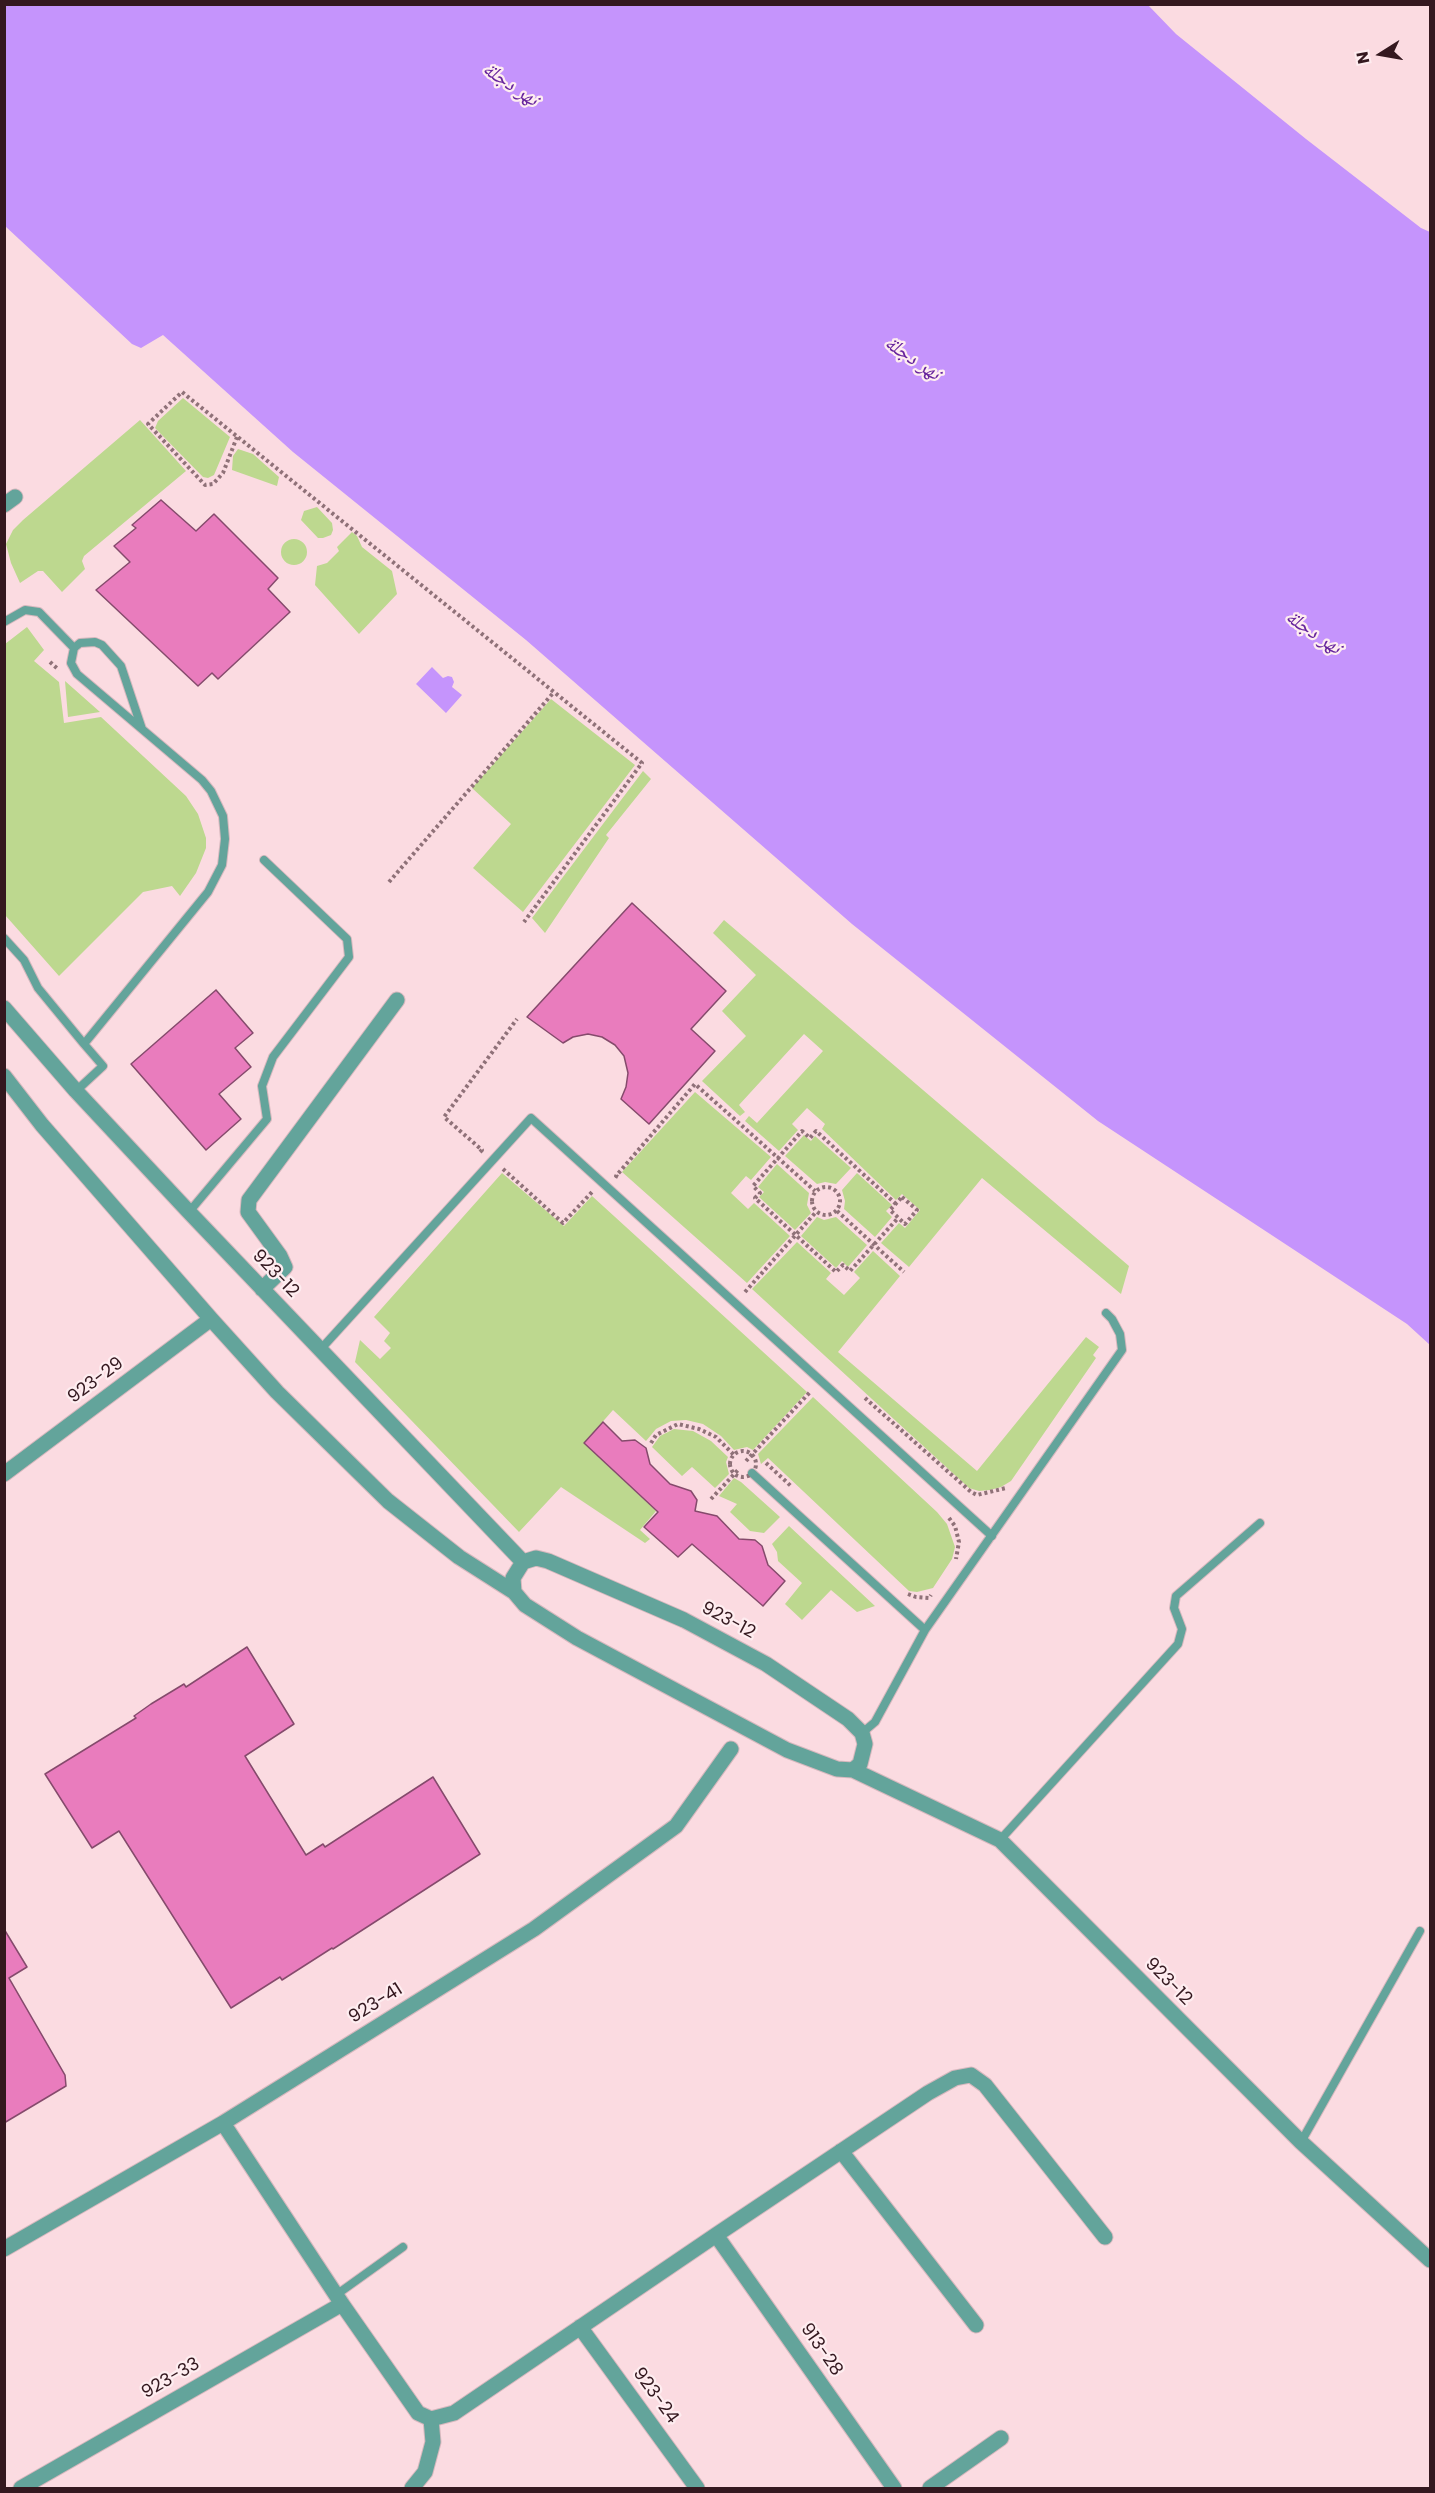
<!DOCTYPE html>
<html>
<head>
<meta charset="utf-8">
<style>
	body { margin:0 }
	#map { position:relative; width:1435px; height:2493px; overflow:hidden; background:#fbdbe1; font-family:Poppins,sans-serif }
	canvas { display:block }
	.frame { position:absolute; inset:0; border:6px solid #34181f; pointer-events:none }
	.north { position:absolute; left:1351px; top:24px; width:60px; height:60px; -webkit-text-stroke:4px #feedf0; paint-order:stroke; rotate:259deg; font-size:16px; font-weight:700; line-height:24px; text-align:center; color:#34181f }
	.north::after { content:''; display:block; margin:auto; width:21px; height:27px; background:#34181f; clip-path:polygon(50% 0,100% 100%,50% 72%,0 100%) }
</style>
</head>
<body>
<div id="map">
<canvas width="1435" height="2493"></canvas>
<div class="frame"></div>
<div class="north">N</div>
</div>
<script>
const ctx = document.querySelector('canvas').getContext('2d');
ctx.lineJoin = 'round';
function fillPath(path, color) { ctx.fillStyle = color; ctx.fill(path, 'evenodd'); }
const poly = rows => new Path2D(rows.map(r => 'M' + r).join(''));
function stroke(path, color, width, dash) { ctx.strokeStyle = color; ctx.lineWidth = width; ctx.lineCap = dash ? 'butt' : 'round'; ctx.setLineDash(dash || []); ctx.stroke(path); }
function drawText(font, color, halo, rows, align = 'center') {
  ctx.font = font + ' Poppins,"Noto Naskh Arabic",sans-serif'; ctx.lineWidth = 4.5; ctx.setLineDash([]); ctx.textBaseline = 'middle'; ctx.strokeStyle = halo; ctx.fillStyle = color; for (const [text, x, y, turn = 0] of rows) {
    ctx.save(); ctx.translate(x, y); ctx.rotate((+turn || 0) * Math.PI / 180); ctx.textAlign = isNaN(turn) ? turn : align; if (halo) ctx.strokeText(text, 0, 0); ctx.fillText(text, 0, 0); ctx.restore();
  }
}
fillPath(poly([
	[183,398,230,437,214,475,208,478,203,477,155,428,158,421],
	[140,420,186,471,84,556,82,561,85,569,62,592,43,571,38,571,20,583,11,563,6,544,13,530,23,520],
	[238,449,253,454,279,477,277,486,232,470,233,456],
	[317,507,332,523,333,530,331,535,323,538,318,538,301,520,304,511],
	[352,532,357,536,362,547,392,571,397,594,359,634,315,585,317,566,327,563,339,551,337,547],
	'281 552a13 13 0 1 1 26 0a13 13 0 1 1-26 0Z',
	[27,627,44,650,34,661,59,682,64,723,101,717,186,796,198,814,206,838,206,848,196,873,180,896,172,886,143,892,59,976,5,915,5,644],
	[65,681,100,712,68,717],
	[551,699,635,765,523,912,473,868,511,824,472,788],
	[643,771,651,779,606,835,609,838,545,933,532,918],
	[724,920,1129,1266,1121,1294,982,1178,909,1267,881,1243,899,1223,905,1228,920,1210,902,1194,896,1200,822,1129,825,1124,807,1108,792,1124,798,1130,779,1151,745,1121,749,1116,757,1123,823,1051,804,1034,739,1105,745,1112,740,1116,702,1081,746,1036,722,1011,756,975,713,933],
	[695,1092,771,1157,751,1180,746,1176,731,1193,748,1209,754,1203,790,1236,747,1283,622,1172],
	[804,1135,811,1141,815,1136,851,1168,836,1184,825,1182,817,1184,785,1156],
	[777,1164,809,1193,807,1205,811,1213,795,1230,759,1197,764,1192,758,1187],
	[502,1173,564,1226,592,1196,807,1392,753,1450,747,1447,734,1450,721,1436,703,1424,686,1420,671,1421,656,1429,646,1441,613,1410,584,1443,656,1511,640,1530,650,1539,645,1543,561,1487,519,1532,355,1362,360,1340,380,1359,391,1348,384,1341,390,1333,374,1317],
	[857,1173,892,1205,886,1211,892,1217,875,1237,844,1209,845,1201,842,1190],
	[817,1217,824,1220,836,1217,867,1245,848,1267,842,1261,836,1268,801,1236],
	[797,1242,831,1273,826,1279,844,1295,860,1278,854,1272,873,1251,900,1276,838,1352,977,1471,1086,1337,1099,1347,1093,1355,1096,1358,1011,1481,1001,1487,990,1490,979,1491,969,1488,752,1289],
	[813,1397,937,1512,947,1524,955,1547,952,1559,933,1588,917,1592,909,1591,768,1458,761,1464,758,1454],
	[674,1429,693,1431,711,1441,728,1457,726,1462,729,1474,715,1488,692,1467,682,1476,652,1447,660,1436],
	[734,1478,741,1482,780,1517,764,1533,750,1531,730,1512,737,1504,719,1496],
	[789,1526,875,1606,857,1612,831,1590,802,1620,785,1604,802,1583,778,1561,777,1552,772,1544]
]), '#bdd88f');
fillPath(poly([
	[5,4,1148,5,1176,34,1306,139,1421,228,1430,232,1430,1345,1407,1324,1098,1121,852,924,526,640,293,452,163,335,141,348,132,344,5,226],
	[432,667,443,678,448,676,452,677,454,682,452,687,462,695,446,713,416,684]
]), '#c594fc');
const building = poly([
	[161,500,196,531,214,514,278,578,268,589,290,612,218,679,212,673,198,686,96,590,130,562,114,546,136,528,132,525,161,500],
	[632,903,726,991,691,1029,715,1051,649,1124,621,1099,626,1087,628,1073,624,1056,615,1045,602,1037,588,1034,573,1037,563,1043,527,1017,632,903],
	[216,990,253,1033,235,1048,251,1067,219,1094,241,1119,206,1150,131,1064,216,990],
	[603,1422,622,1441,635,1440,646,1448,650,1464,670,1484,691,1491,697,1500,695,1511,717,1516,739,1539,755,1540,762,1546,768,1565,785,1581,763,1606,692,1544,678,1557,644,1527,658,1512,584,1443,603,1422],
	[247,1647,294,1724,245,1756,306,1855,323,1844,325,1847,433,1777,480,1854,333,1949,332,1948,282,1980,280,1977,231,2008,119,1831,92,1848,45,1774,136,1718,134,1716,151,1704,184,1684,186,1687,247,1647],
	[4,1929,27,1967,9,1978,65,2075,66,2086,4,2123,4,1929]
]);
fillPath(building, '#e97cbd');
stroke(building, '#854a6c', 1.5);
const service = poly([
	[4,622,25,610,39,612,74,648,71,663,77,674,202,780,211,791,223,816,225,839,222,865,208,892,84,1044,103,1066,76,1091],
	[74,648,80,643,95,642,102,645,121,666,142,729],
	[4,938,24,960,38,988,84,1044],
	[189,1212,267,1119,262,1086,273,1057,349,957,347,939,264,860],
	[320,1350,531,1118,992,1536],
	[752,1473,925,1630],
	[862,1733,875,1722,925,1630,1122,1350,1120,1334,1112,1319,1106,1313],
	[1000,1840,1178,1644,1182,1629,1174,1608,1176,1596,1260,1523],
	[1301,2142,1420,1931],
	[336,2295,403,2247]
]);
const minor = poly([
	[4,505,15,497],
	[4,1008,76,1091,189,1212,523,1562],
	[4,1076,42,1125,211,1319,277,1392,388,1501,459,1557,514,1592,525,1605,577,1638,787,1750,837,1769,853,1770,860,1764,865,1744,862,1733,848,1719,766,1664,684,1620,548,1561,536,1558,523,1562,513,1578,514,1592],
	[262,1289,285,1267,280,1256,248,1212,249,1200,397,1000],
	[4,1474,211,1319],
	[853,1770,1000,1840,1301,2142,1430,2260],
	[223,2123,342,2304,418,2413,431,2419,454,2413,716,2235,928,2093,955,2078,971,2075,985,2085,1105,2237],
	[841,2151,976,2325],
	[716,2235,894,2488],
	[4,2249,223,2123,534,1929,676,1826,731,1749],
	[580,2327,697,2488],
	[21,2488,342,2304],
	[412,2488,425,2472,433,2442,431,2419],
	[930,2488,1001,2438]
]);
stroke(service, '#d7b8be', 10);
stroke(minor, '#d7b8be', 17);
stroke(poly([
	[237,437,223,473,213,484,205,485,148,424,182,392,642,763,524,922],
	[50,662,59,670],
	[389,882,554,692],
	[480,1152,482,1150,444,1117,517,1019],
	[503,1169,563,1223,592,1192],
	[618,1177,616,1176,695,1084,815,1191],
	'812 1201a14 14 0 1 1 28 0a14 14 0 1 1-28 0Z',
	[902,1197,917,1210,905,1224,890,1210,902,1197],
	[896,1204,816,1131,810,1138,802,1131,753,1186,760,1193,755,1198,836,1272,843,1265,850,1271,898,1218],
	[837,1211,904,1272],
	[745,1292,816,1212],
	[865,1398,971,1492,977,1495,1006,1488],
	[651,1443,656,1435,678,1424,699,1429,716,1437,734,1455],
	'730 1464a13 13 0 1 1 26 0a13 13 0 1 1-26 0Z',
	[746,1461,811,1391],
	[766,1463,792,1487],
	[711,1499,739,1469],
	[949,1518,955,1526,959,1542,956,1559],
	[908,1594,916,1597,929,1598,931,1595]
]), '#8f7178', 4, [3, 3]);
stroke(service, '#63a49b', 8);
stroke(minor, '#63a49b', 15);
drawText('18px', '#34181f', '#feedf0', [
	["923-12",275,1274,46],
	["923-29",96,1381,-37],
	["923-12",728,1621,28],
	["923-12",1168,1982,45],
	["923-41",376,2004,-32],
	["913-28",821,2350,55],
	["923-33",171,2379,-30],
	["923-24",655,2396,54]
]);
drawText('italic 20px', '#66239c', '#feedf0', [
	["نهر دجلة",510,85,34],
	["نهر دجلة",912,359,34],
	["نهر دجلة",1313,633,34]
]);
</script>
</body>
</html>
